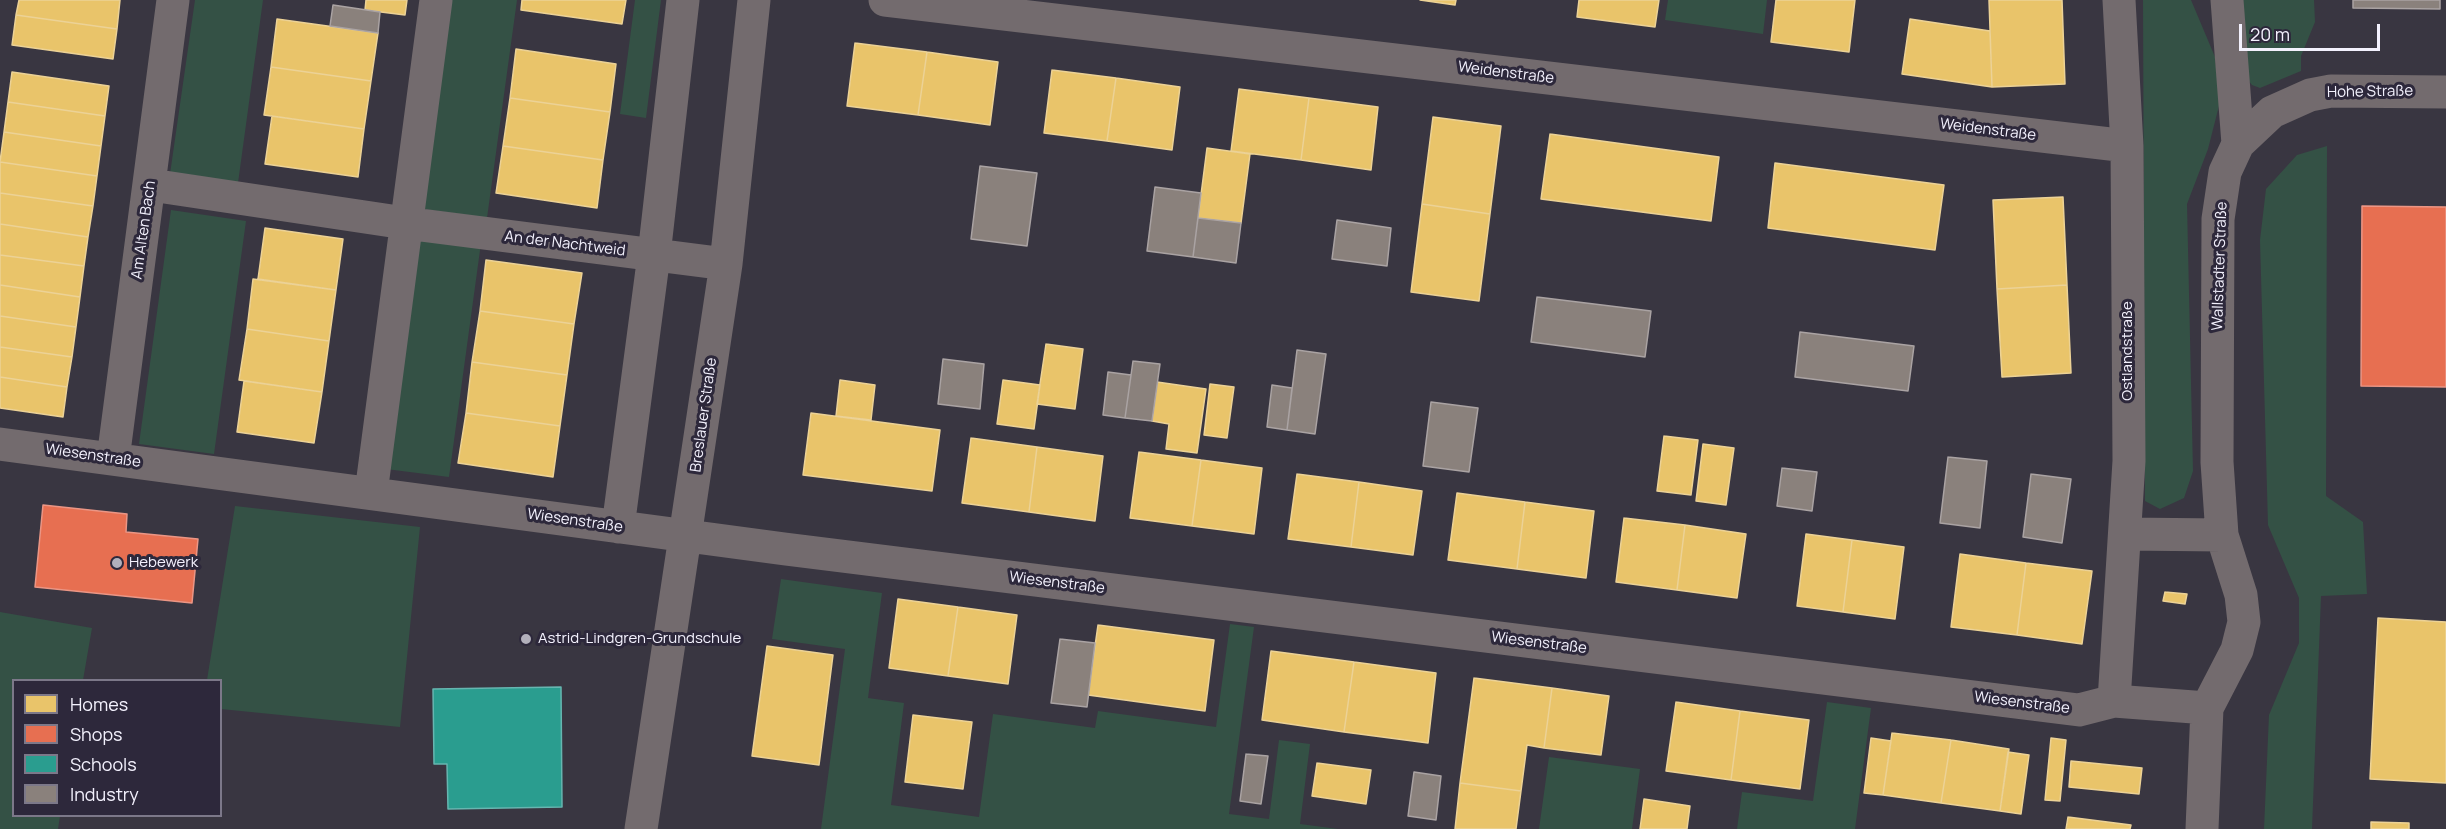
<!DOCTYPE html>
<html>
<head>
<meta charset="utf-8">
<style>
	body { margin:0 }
	#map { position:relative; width:2446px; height:829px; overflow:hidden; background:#393641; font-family:Manrope,sans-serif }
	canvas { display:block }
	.legend { position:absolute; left:12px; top:679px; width:210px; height:138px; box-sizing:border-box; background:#2d283b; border:2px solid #7c7889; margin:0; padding:8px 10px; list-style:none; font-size:18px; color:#f3f1fd }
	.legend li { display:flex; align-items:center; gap:12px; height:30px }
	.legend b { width:30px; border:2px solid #7c7889 }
	.scale { position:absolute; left:2239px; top:24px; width:141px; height:27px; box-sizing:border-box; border:3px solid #f3f1fd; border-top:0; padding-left:8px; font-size:18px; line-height:21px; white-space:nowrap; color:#f3f1fd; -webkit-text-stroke:4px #2d283b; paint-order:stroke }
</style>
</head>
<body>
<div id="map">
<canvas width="2446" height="829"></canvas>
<ul class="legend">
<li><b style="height:16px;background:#e9c46a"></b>Homes</li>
<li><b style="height:16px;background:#e76f51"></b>Shops</li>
<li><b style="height:16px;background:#2a9d8f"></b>Schools</li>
<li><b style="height:16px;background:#8a817c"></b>Industry</li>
</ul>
<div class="scale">20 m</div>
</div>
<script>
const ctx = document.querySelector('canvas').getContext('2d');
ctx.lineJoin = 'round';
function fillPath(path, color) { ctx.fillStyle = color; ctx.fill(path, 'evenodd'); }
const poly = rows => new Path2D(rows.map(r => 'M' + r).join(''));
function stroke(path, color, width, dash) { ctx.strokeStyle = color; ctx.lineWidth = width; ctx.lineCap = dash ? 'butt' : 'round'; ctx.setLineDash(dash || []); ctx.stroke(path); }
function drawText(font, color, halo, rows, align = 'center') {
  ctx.font = font + ' Manrope,sans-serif'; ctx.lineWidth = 6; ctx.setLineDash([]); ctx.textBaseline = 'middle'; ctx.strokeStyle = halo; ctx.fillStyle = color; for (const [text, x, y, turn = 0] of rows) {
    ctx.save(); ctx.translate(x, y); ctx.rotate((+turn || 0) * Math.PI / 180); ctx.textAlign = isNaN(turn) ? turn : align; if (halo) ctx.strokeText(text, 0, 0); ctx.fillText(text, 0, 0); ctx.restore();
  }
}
fillPath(poly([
	[195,0,263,0,238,183,170,174],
	[445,0,517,0,487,218,416,208],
	[635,0,661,0,646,118,620,114],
	[1668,0,1767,0,1763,34,1665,20],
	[2143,0,2191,0,2215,57,2220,102,2208,149,2187,204,2193,471,2184,498,2160,509,2145,501],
	[2243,0,2314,0,2315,22,2301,56,2301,71,2260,88,2252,85,2248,80],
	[2327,146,2326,496,2363,522,2367,594,2321,596,2312,829,2264,829,2269,715,2299,643,2299,598,2268,525,2260,240,2266,189,2297,155],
	[171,210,246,221,214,454,139,444],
	[418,235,481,243,449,477,386,469],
	[235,506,420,527,400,727,221,709,220,680,207,680],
	[781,579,882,593,868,698,904,703,891,805,979,817,993,714,1095,728,1098,711,1216,727,1230,624,1254,627,1229,814,1269,819,1279,740,1310,744,1300,824,1338,829,821,829,845,649,772,639],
	[0,612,92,628,83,680,14,680,14,816,60,816,58,829,0,829],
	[1827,702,1871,708,1855,829,1737,829,1742,792,1813,801],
	[1549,757,1640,769,1632,829,1539,829]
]), '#345145');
const homes = poly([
	[19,0,120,0,117,29,16,15,19,0],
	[366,0,407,0,405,15,365,10,366,0],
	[522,0,626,0,622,24,521,10,522,0],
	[1420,0,1456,0,1455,5,1420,0],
	[1579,0,1659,0,1655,27,1577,17,1579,0],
	[1776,0,1855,0,1849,52,1771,42,1776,0],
	[1989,0,2062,0,2065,84,1992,87,1989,0],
	[16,15,117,29,113,59,12,45,16,15],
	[277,19,378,33,371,81,271,67,277,19],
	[1910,19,1990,31,1992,87,1902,74,1910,19],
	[855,43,927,52,918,115,847,106,855,43],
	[516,49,616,64,610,112,510,98,516,49],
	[927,52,998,62,990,125,918,115,927,52],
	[271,67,371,81,364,129,264,115,271,67],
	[1052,70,1116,78,1107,141,1044,133,1052,70],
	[12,72,109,86,105,116,8,102,12,72],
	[1116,78,1180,87,1172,150,1107,141,1116,78],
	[1239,89,1309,98,1301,160,1231,151,1239,89],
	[510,98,610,112,603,160,503,146,510,98],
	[1309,98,1378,107,1371,170,1301,160,1309,98],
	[8,102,105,116,101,146,4,132,8,102],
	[272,116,364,129,358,177,265,164,272,116],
	[1433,117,1501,126,1490,214,1422,204,1433,117],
	[4,132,101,146,97,176,0,162,4,132],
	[1550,134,1719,157,1711,221,1541,199,1550,134],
	[503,146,603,160,597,208,496,193,503,146],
	[1207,148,1250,154,1241,223,1198,218,1207,148],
	[0,162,97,176,93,206,0,193,0,162],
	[1775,163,1944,185,1935,250,1768,228,1775,163],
	[0,193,93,206,88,237,0,224,0,193],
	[2063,197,2067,285,1997,289,1993,200,2063,197],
	[1422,204,1490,214,1479,301,1411,292,1422,204],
	[0,224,88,237,84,266,0,255,0,224],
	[265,228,343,239,336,290,258,279,265,228],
	[0,255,84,266,80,297,0,285,0,255],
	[486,260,582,273,574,324,480,311,486,260],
	[253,279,336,290,329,341,247,329,253,279],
	[0,285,80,297,76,327,0,316,0,285],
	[2067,285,2071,373,2002,377,1997,289,2067,285],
	[480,311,574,324,567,375,472,362,480,311],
	[0,316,76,327,72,357,0,347,0,316],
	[247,329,329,341,322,392,239,380,247,329],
	[1046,344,1083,349,1075,409,1037,404,1046,344],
	[0,347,72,357,67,387,0,377,0,347],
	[472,362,567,375,560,426,466,413,472,362],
	[0,377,67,387,63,417,0,408,0,377],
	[840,380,875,385,871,420,836,416,840,380],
	[1003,380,1040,385,1034,429,997,424,1003,380],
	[244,381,322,392,314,443,237,432,244,381],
	[1157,382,1206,389,1197,453,1166,449,1169,424,1152,421,1157,382],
	[1210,384,1234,387,1227,438,1204,435,1210,384],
	[466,413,560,426,553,477,458,463,466,413],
	[811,413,940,430,932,491,803,475,811,413],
	[1664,436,1698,440,1691,495,1657,491,1664,436],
	[971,438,1037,447,1029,512,962,503,971,438],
	[1703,444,1734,448,1726,505,1696,501,1703,444],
	[1037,447,1103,456,1095,521,1029,512,1037,447],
	[1139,452,1201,460,1192,526,1130,518,1139,452],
	[1201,460,1262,468,1254,534,1192,526,1201,460],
	[1297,474,1359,482,1351,547,1288,539,1297,474],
	[1359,482,1422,491,1413,555,1351,547,1359,482],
	[1457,493,1525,502,1517,569,1448,560,1457,493],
	[1525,502,1594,511,1586,578,1517,569,1525,502],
	[1624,518,1685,525,1677,590,1616,582,1624,518],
	[1685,525,1746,534,1737,598,1677,590,1685,525],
	[1806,534,1852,540,1843,612,1797,606,1806,534],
	[1852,540,1904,547,1895,619,1843,612,1852,540],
	[1960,554,2026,563,2017,635,1951,627,1960,554],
	[2026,563,2092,571,2082,644,2017,635,2026,563],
	[2165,592,2187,594,2185,604,2163,601,2165,592],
	[898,599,958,607,948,676,889,668,898,599],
	[958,607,1017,615,1008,684,948,676,958,607],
	[2378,618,2446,622,2446,783,2370,779,2378,618],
	[1098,625,1214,640,1205,711,1088,695,1098,625],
	[767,646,833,655,819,765,752,756,767,646],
	[1271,651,1354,662,1344,732,1262,720,1271,651],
	[1354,662,1436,673,1428,743,1344,732,1354,662],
	[1474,678,1552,688,1544,748,1527,745,1521,791,1460,783,1474,678],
	[1552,688,1609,696,1601,755,1544,748,1552,688],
	[1676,702,1740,711,1731,780,1666,771,1676,702],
	[1740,711,1809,720,1800,789,1731,780,1740,711],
	[913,715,972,722,963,789,905,782,913,715],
	[1892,733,1951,740,1941,803,1883,795,1892,733],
	[1871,738,1891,741,1883,795,1864,793,1871,738],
	[2051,738,2066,740,2060,801,2045,800,2051,738],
	[1951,740,2009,749,2000,811,1941,803,1951,740],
	[2008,752,2029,755,2021,814,2000,811,2008,752],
	[2071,761,2142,768,2139,794,2069,787,2071,761],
	[1317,763,1371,770,1366,804,1312,796,1317,763],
	[1460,783,1521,791,1516,829,1455,829,1460,783],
	[1644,799,1690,806,1687,829,1640,829,1644,799],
	[2068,817,2131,825,2130,829,2066,829,2068,817],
	[2371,822,2409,823,2409,829,2371,829,2371,822]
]);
fillPath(homes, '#e9c46a');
stroke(homes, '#ecd296', 1.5);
const shops = poly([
	[2362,206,2446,207,2446,387,2361,386,2362,206],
	[43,505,127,514,126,532,198,539,192,603,35,587,43,505]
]);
fillPath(shops, '#e76f51');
stroke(shops, '#eb9685', 1.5);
const schools = poly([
	[561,687,562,807,448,809,447,764,434,764,433,689,561,687]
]);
fillPath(schools, '#2a9d8f');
stroke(schools, '#66b6b0', 1.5);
const industry = poly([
	[2353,0,2440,0,2440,9,2353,8,2353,0],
	[333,5,380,12,378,33,330,26,333,5],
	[980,166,1037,173,1027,246,971,239,980,166],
	[1155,187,1201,193,1193,257,1147,251,1155,187],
	[1198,218,1241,223,1236,263,1193,257,1198,218],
	[1337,220,1391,228,1387,266,1332,259,1337,220],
	[1537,297,1651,311,1645,357,1531,342,1537,297],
	[1800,332,1914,346,1908,391,1795,377,1800,332],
	[1297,350,1326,354,1315,434,1287,430,1297,350],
	[943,359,984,364,980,409,938,404,943,359],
	[1133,361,1160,364,1152,421,1125,418,1133,361],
	[1108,372,1131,375,1125,418,1103,415,1108,372],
	[1272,385,1292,388,1287,430,1267,427,1272,385],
	[1431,402,1478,408,1469,472,1423,466,1431,402],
	[1948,457,1987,461,1980,528,1940,523,1948,457],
	[1782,468,1817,472,1812,511,1777,506,1782,468],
	[2031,474,2071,479,2062,543,2023,537,2031,474],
	[1060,639,1095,643,1087,707,1051,703,1060,639],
	[1246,754,1268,756,1261,804,1240,801,1246,754],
	[1414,772,1441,776,1436,820,1408,816,1414,772]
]);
fillPath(industry, '#8a817c');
stroke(industry, '#aaa3a3', 1.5);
stroke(poly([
	[885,0,2127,146],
	[2238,144,2272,112,2310,95,2331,91,2446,92],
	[151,185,405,223,726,264],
	[0,444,785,549,2079,710,2114,701,2207,708],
	[113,459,173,0],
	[371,493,436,0],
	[618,527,654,255,683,0],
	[2126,534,2222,535],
	[2114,701,2129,461,2127,146,2119,0],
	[641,829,726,264,754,0],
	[2202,829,2207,708,2237,650,2244,622,2241,595,2222,535,2217,462,2218,219,2225,172,2238,144,2227,0]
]), '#736b6e', 33);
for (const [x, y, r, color] of [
	[117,563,6,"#b2b0bb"],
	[526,639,6,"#b2b0bb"]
]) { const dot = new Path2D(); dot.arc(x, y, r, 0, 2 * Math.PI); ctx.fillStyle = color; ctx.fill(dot); stroke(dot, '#2d283b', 2); }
drawText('15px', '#f3f1fd', '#2d283b', [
	["Weidenstraße",1506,73,7],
	["Hohe Straße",2370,92,-1],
	["Weidenstraße",1988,130,7],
	["Am Alten Bach",144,230,-82],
	["An der Nachtweid",565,244,7],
	["Wallstadter Straße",2220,266,-88],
	["Ostlandstraße",2128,351,-90],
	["Breslauer Straße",704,415,-82],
	["Wiesenstraße",93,456,8],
	["Wiesenstraße",575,521,8],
	["Wiesenstraße",1057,583,7],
	["Wiesenstraße",1539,643,7],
	["Wiesenstraße",2022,703,7]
]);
drawText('15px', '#f3f1fd', '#2d283b', [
	["Hebewerk",129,563],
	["Astrid-Lindgren-Grundschule",538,639]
], 'left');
</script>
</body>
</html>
